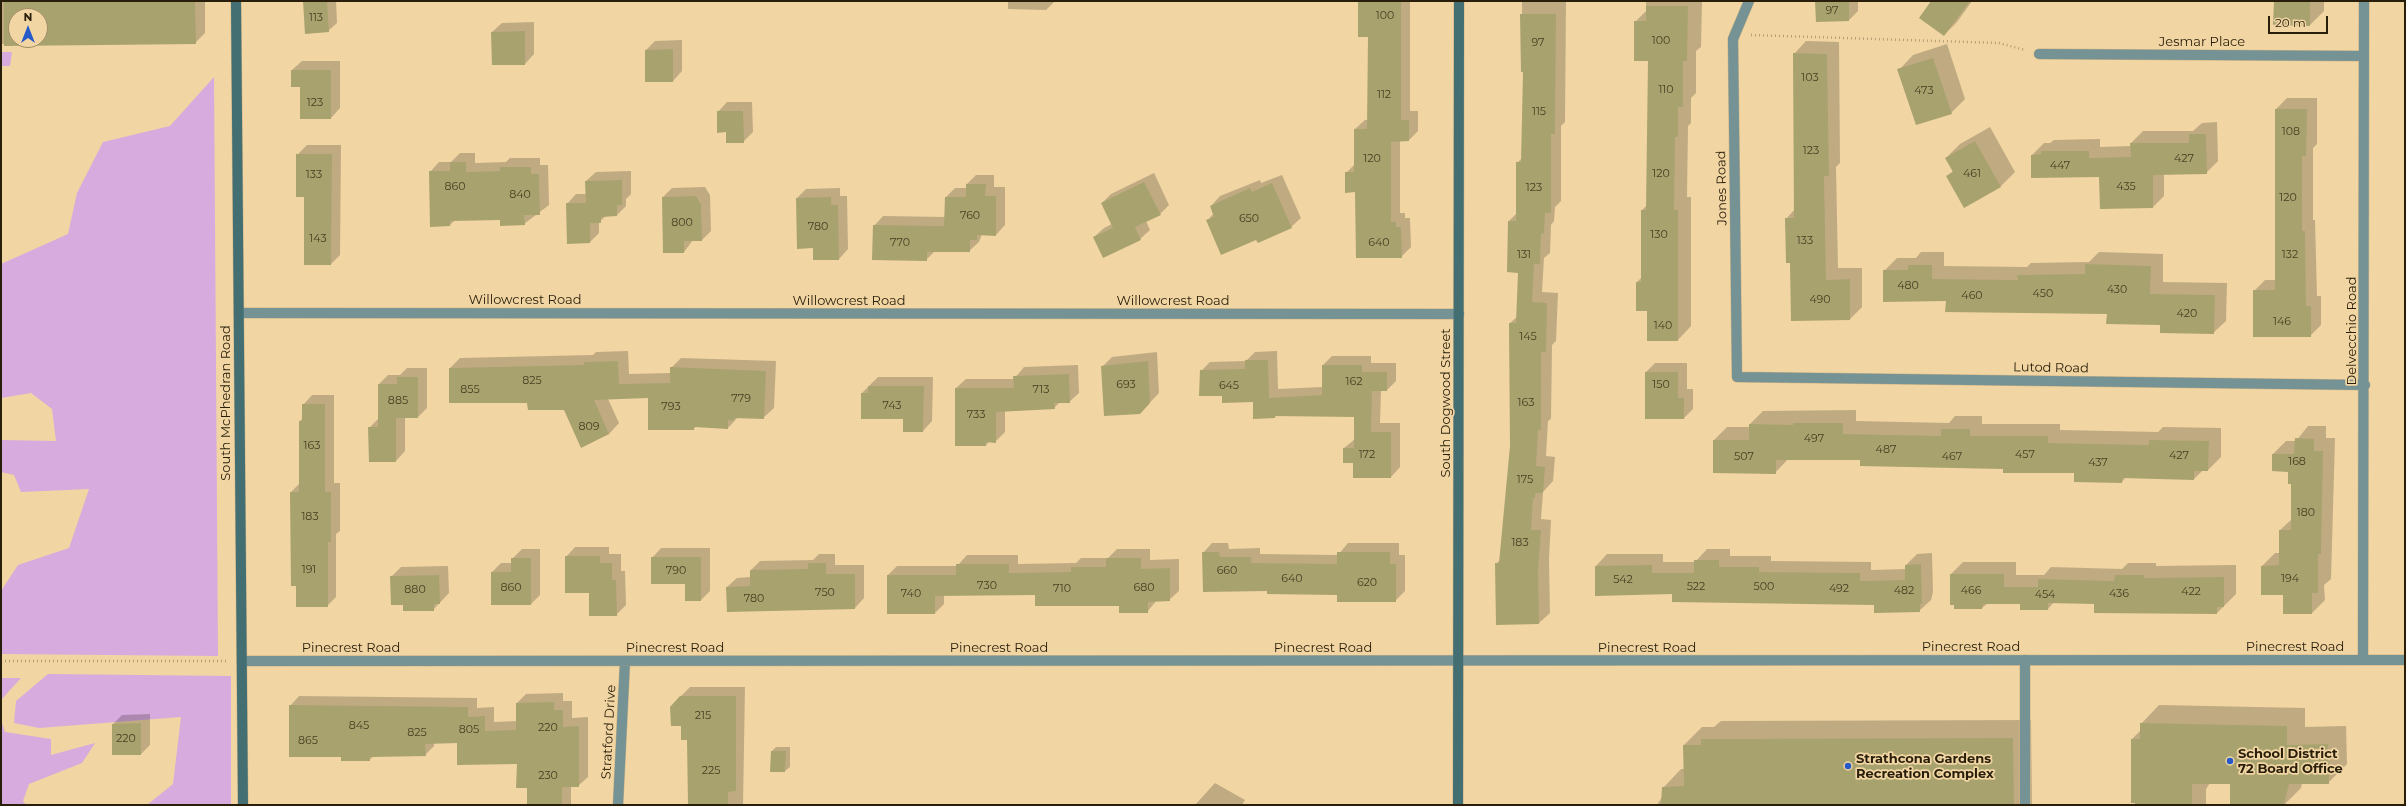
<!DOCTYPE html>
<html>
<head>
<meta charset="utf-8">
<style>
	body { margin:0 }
	#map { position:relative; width:2406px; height:806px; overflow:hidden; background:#f1d5a3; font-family:Montserrat,sans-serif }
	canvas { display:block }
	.frame { position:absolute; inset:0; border:2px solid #281e0a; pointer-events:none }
	.north { position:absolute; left:8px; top:8px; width:40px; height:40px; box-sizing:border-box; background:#f1d5a3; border:1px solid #a18c66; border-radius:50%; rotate:0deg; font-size:11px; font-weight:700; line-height:16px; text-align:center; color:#281e0a }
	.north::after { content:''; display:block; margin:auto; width:14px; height:18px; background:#265ac8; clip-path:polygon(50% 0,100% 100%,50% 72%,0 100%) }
	.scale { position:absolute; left:2268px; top:16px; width:60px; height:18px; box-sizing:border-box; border:2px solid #281e0a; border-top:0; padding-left:5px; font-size:12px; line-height:14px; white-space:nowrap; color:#281e0a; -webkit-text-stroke:3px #f1d5a3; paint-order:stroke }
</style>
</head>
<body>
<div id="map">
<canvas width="2406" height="806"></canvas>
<div class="frame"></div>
<div class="north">N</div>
<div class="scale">20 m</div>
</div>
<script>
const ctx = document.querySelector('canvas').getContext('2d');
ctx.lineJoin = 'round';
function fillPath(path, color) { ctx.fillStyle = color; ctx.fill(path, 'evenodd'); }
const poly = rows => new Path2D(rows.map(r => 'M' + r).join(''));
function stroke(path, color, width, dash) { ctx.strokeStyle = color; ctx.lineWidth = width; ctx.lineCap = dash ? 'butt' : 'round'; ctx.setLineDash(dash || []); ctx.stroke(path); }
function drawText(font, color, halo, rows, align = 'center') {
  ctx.font = font + ' Montserrat,sans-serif'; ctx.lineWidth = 3.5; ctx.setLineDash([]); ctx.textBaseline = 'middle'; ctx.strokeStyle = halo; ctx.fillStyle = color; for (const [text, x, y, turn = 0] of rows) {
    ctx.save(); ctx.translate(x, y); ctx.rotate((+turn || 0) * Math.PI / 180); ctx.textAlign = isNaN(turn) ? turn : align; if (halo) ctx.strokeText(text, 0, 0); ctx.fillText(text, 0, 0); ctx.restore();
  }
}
fillPath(poly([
	[1,52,12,52,10,66,1,66],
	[214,77,218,656,1,654,1,591,18,565,69,548,89,489,21,492,14,475,1,472,1,440,56,441,52,409,31,393,1,398,1,264,68,234,77,193,103,142,170,126],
	[48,674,231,676,231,805,147,805,173,784,181,717,39,728,14,723,16,701],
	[1,678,21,678,1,700],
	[1,720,5,732,51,739,51,755,95,743,82,763,29,784,23,801,26,805,1,805]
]), '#d7abdd');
fillPath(poly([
	[1,1,205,1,205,33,195,43,1,44],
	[16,16,40,16,40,40,16,40],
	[304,1,336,1,337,23,328,31],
	[1008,1,1055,1,1046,10,1008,9],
	[1178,1,1224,1,1178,2],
	[1359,1,1410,1,1410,111,1418,111,1418,131,1409,140,1400,141,1400,213,1405,213,1405,218,1410,218,1411,247,1401,257,1356,191,1346,173,1355,164,1355,129,1365,120,1368,120,1369,36],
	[1522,1,1566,1,1565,122,1561,126,1561,201,1555,207,1554,221,1551,225,1550,253,1544,258,1542,292,1558,293,1556,341,1552,345,1551,419,1548,421,1546,456,1555,457,1553,481,1543,492,1541,519,1551,520,1549,559,1550,613,1539,623,1496,564,1500,560,1511,446,1510,323,1518,316,1519,272,1509,221,1517,213,1517,163,1522,158,1524,71,1522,71],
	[1646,1,1702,1,1701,47,1696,51,1696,93,1691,98,1691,123,1688,126,1687,197,1691,197,1691,326,1678,340,1648,340,1648,310,1637,282,1642,277,1642,210,1647,205,1649,60,1635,22,1646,11],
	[1816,1,1858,1,1858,11,1849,20],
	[1932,1,1972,1,1957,22,1944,35],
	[2275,1,2324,1,2324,11,2310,25],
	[534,22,534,54,525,64,493,64,492,32,502,23],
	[682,40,682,71,673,81,646,81,646,50,655,41],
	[1806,41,1839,42,1840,163,1836,167,1838,268,1862,268,1862,307,1850,319,1791,262,1786,219,1795,209,1794,54],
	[1947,44,1965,99,1951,113,1899,70,1913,55],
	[302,61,340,61,340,108,331,118,301,86,292,86,292,70],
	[2287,98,2317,98,2317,144,2313,148,2313,220,2315,220,2317,296,2321,296,2321,325,2310,336,2254,291,2265,280,2276,280,2276,109],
	[727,102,752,102,753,132,743,142,718,112],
	[2217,122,2218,161,2206,173,2164,174,2164,196,2153,207,2100,176,2032,155,2044,143,2050,143,2054,140,2100,139,2100,147,2131,146,2131,143,2143,131,2193,131,2202,123],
	[1990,127,2015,172,2001,186,1964,206,1947,176,1953,171,1946,158,1960,144],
	[307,145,341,145,340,255,331,264,297,155],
	[460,153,475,153,475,163,506,162,510,158,540,158,540,165,548,165,549,205,524,224,501,219,455,220,450,225,430,172,439,162,451,162],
	[631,171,631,194,626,199,626,206,617,215,607,215,599,222,599,233,590,242,567,204,576,194,587,194,586,181,596,172],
	[1154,173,1169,205,1160,214,1146,221,1150,230,1140,239,1094,237,1104,228,1112,224,1102,203,1111,194],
	[976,175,994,175,994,187,1005,187,1005,225,996,235,982,234,979,242,969,251,935,251,926,260,874,226,883,216,946,217,946,197,955,188,967,188,967,184],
	[1282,175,1301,218,1291,227,1257,239,1207,221,1214,213,1211,206,1220,196,1260,180,1261,183],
	[705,187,710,195,711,231,702,240,693,240,684,252,663,197,672,188],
	[840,188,840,196,847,196,848,249,839,259,814,247,797,198,806,189],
	[1921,252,1944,252,1944,266,2027,267,2031,263,2089,262,2099,252,2163,254,2163,282,2227,283,2226,321,2213,333,2108,313,1947,300,1884,271,1897,258,1916,258],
	[628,351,629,374,671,373,671,368,681,358,776,361,774,408,763,418,738,417,728,428,696,426,694,429,649,397,608,399,619,423,609,434,581,446,564,409,528,402,450,368,460,358,593,355,596,352],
	[1277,351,1278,389,1323,387,1323,365,1332,356,1371,356,1371,363,1396,363,1396,381,1387,390,1381,390,1380,423,1400,423,1400,467,1391,477,1354,462,1344,462,1344,448,1355,439,1355,416,1277,415,1275,417,1254,401,1223,395,1201,371,1210,362,1246,361,1255,352],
	[1157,352,1159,393,1140,413,1102,367,1112,357],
	[1655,363,1687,363,1687,389,1693,389,1693,409,1684,418,1646,372],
	[1078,365,1079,393,1069,402,1060,402,1054,408,1005,410,1005,432,995,442,990,441,986,445,956,388,966,379,1014,379,1024,367],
	[407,368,427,368,427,408,418,417,405,417,405,451,396,461,369,428,379,418,379,384,388,375,400,375],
	[878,377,933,377,932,421,923,431,904,431,904,418,862,393],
	[312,395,334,395,334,483,340,483,340,531,336,534,336,597,327,606,297,585,291,492,300,483,300,421,303,418,303,405],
	[1856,410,1856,421,1949,423,1955,416,1982,416,1982,424,2060,424,2060,430,2158,432,2163,427,2221,428,2221,457,2208,470,2203,470,2194,479,2126,477,2122,482,2075,472,1861,459,1788,459,1775,473,1714,472,1714,440,1727,427,1750,427,1750,424,1763,411],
	[2308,426,2326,426,2326,438,2335,438,2331,579,2324,585,2325,600,2312,613,2284,594,2262,594,2262,566,2275,553,2280,553,2280,530,2292,519,2292,483,2289,471,2273,470,2273,454,2286,441,2296,441],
	[1212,543,1228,543,1229,549,1260,548,1260,554,1338,555,1348,543,1399,543,1399,555,1405,555,1405,591,1395,601,1338,594,1268,590,1203,553],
	[575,547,609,547,609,554,621,554,621,571,625,571,626,605,616,615,566,557],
	[661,548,710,548,710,591,701,600,686,600,686,583,652,558],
	[522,549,540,549,540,595,531,604,492,572,501,563,512,563,512,559],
	[1117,549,1150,549,1150,560,1179,559,1179,591,1169,600,1157,600,1147,612,1120,605,1036,594,944,595,944,604,935,613,888,613,888,575,897,566,957,566,967,555,1018,555,1018,564,1076,563,1081,558,1108,558],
	[1707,549,1730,549,1730,556,1771,556,1771,561,1871,562,1871,570,1906,569,1906,565,1917,554,1932,553,1933,592,1931,600,1919,611,1875,604,1819,604,1819,602,1673,593,1596,595,1596,566,1607,554,1663,554,1663,562,1695,562],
	[819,554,835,554,835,565,864,565,864,598,855,608,727,587,737,578,751,577,751,570,760,561,813,560],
	[1963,562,2016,562,2016,575,2044,575,2051,567,2122,569,2128,563,2156,563,2156,566,2236,565,2236,594,2217,613,2095,603,2054,602,2048,609,2021,603,1988,603,1982,608,1951,574],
	[448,566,449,593,433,610,404,604,391,577,401,567],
	[690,687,745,687,743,805,689,805,688,739,681,696],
	[563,693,563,701,572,701,572,718,588,717,588,777,578,786,571,786,571,805,528,805,528,787,518,763,458,742,434,743,434,746,425,755,374,756,369,760,342,756,290,706,299,696,477,698,477,708,494,707,494,722,517,721,517,703,526,694],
	[2159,705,2305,708,2305,727,2346,726,2347,764,2328,783,2302,783,2301,788,2284,805,2231,805,2231,783,2210,783,2206,789,2206,805,2136,805,2132,739,2141,730,2141,724],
	[150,714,150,745,141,754,113,724,122,715],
	[2031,720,2032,805,1657,805,1662,797,1663,788,1681,769,1684,769,1684,745,1702,727,1714,727,1721,721],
	[776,747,790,747,790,767,785,771,772,751],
	[1215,783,1245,800,1242,805,1195,805]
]), '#0003');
fillPath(poly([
	[4,1,195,1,196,44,4,46],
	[16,16,40,16,40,40,16,40],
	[303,1,327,1,329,32,305,34],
	[1358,1,1401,1,1401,120,1409,120,1409,141,1391,142,1391,222,1396,222,1396,227,1401,227,1402,258,1356,258,1355,192,1345,193,1345,172,1354,172,1354,129,1367,129,1368,37,1358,37],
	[1815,1,1849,1,1849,21,1816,22],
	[1931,1,1970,1,1944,36,1919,18],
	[2274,1,2310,1,2310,26,2273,25],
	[1646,6,1688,6,1687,61,1683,61,1683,107,1678,107,1678,137,1675,137,1674,210,1678,210,1678,341,1647,341,1647,311,1636,311,1636,282,1641,282,1641,210,1646,210,1648,61,1634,61,1634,21,1646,21],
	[1520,14,1556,14,1555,134,1551,134,1551,213,1545,213,1544,233,1541,234,1540,264,1534,264,1532,302,1547,303,1546,352,1541,352,1541,430,1538,430,1536,466,1545,467,1543,493,1535,493,1535,498,1533,498,1531,530,1541,530,1538,570,1539,624,1496,625,1495,563,1499,563,1510,446,1509,323,1516,323,1518,273,1507,272,1508,221,1516,221,1516,162,1521,162,1523,72,1521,72],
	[525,31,525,65,492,65,491,32],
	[673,49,673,82,645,82,645,50],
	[1793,53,1827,54,1829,176,1824,176,1826,280,1850,279,1850,320,1791,321,1790,263,1786,263,1785,218,1794,218],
	[1933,58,1952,114,1916,125,1897,69],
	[291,70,331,70,331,119,300,119,300,87,291,87],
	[2275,109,2307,109,2306,156,2302,156,2302,231,2305,231,2306,306,2311,306,2311,337,2253,337,2253,290,2275,290],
	[717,111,743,111,744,143,726,143,726,132,717,133],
	[2189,134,2206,134,2207,174,2153,175,2153,208,2100,209,2099,177,2031,178,2031,155,2041,154,2041,151,2089,151,2089,158,2131,157,2130,143,2189,143],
	[1975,141,2001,187,1964,208,1946,176,1953,172,1945,158],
	[296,154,332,154,331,265,304,265,304,197,296,197],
	[450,162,466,162,466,172,500,171,500,167,531,167,531,174,539,174,540,215,524,215,525,225,500,226,500,220,450,221,450,226,430,227,429,171,450,171],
	[622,180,622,205,617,205,617,216,601,217,601,223,590,223,590,243,567,244,566,203,586,203,585,181],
	[1144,182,1161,215,1135,227,1141,240,1103,258,1093,237,1113,228,1101,203],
	[1272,183,1292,228,1258,243,1256,240,1221,255,1206,220,1214,217,1210,206,1250,188,1252,192],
	[966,184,986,184,985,196,996,196,996,236,977,235,977,240,970,240,970,252,927,252,927,261,872,260,873,225,944,226,945,197,966,197],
	[696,196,701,205,702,241,684,241,684,253,663,253,662,197],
	[831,197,831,205,838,205,839,260,813,260,813,248,797,249,796,198],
	[2085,264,2151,266,2150,294,2215,295,2214,334,2160,333,2160,325,2106,324,2107,314,1945,312,1946,301,1883,302,1883,270,1908,270,1908,265,1932,265,1932,279,2018,280,2017,275,2085,274],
	[1245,360,1268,360,1269,398,1322,395,1322,365,1362,365,1362,372,1387,372,1387,391,1372,391,1371,432,1391,432,1391,478,1353,478,1353,463,1343,463,1343,448,1354,448,1354,417,1275,416,1275,418,1253,419,1253,402,1222,403,1222,396,1199,396,1200,370,1245,369],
	[618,361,619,384,670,383,670,367,766,371,764,419,734,418,734,421,728,420,728,429,694,427,694,430,648,430,648,398,594,400,609,434,581,448,564,410,528,410,527,403,449,403,449,368,584,365,584,362],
	[1148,361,1150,403,1140,414,1104,416,1101,366],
	[1645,372,1678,372,1678,398,1684,398,1684,419,1645,419],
	[1069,374,1070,403,1054,403,1055,409,996,412,996,443,986,442,986,446,955,446,955,388,1014,388,1013,376],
	[397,377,418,377,418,418,396,418,396,462,369,462,368,427,378,427,378,384,397,384],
	[868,386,924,386,923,432,903,432,903,419,861,419,861,393,868,393],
	[302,404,325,404,325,492,331,492,331,542,328,542,328,607,296,607,296,586,291,586,290,492,299,492,299,421,302,421],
	[1793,423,1843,423,1843,434,1941,436,1941,429,1970,429,1970,436,2048,436,2048,443,2149,445,2149,440,2209,441,2208,471,2194,471,2194,480,2122,478,2122,483,2074,482,2074,473,2003,473,2003,469,1860,466,1860,460,1776,460,1776,474,1713,473,1713,440,1749,440,1749,424,1793,425],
	[2295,438,2314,439,2314,451,2323,451,2321,554,2318,554,2318,593,2312,593,2312,614,2283,614,2283,595,2261,595,2261,566,2279,565,2279,530,2291,530,2291,484,2288,484,2288,472,2272,471,2272,454,2294,454],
	[1202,552,1219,552,1220,557,1251,557,1251,563,1337,564,1337,552,1390,552,1390,564,1396,564,1396,602,1337,602,1337,595,1267,594,1267,591,1203,592],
	[565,556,600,556,600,563,612,563,612,580,616,580,617,616,589,616,589,593,565,593],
	[651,557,701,557,701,601,685,601,685,584,651,584],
	[511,558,531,558,531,605,491,605,491,572,511,572],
	[1106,558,1141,558,1141,569,1170,568,1170,601,1148,602,1148,613,1119,613,1119,606,1035,606,1035,595,935,596,935,614,887,614,887,575,956,575,956,564,1009,564,1009,573,1071,572,1071,567,1106,567],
	[1694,560,1719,560,1719,567,1759,567,1759,572,1860,573,1860,581,1905,580,1905,565,1921,564,1922,604,1920,604,1920,612,1874,613,1874,605,1672,602,1672,594,1595,596,1595,566,1652,565,1652,573,1694,573],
	[808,563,826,563,826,574,855,574,855,609,727,612,726,587,750,586,750,570,808,569],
	[1950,574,2004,574,2004,587,2038,587,2038,579,2114,581,2115,575,2145,575,2144,578,2224,577,2224,607,2217,607,2217,614,2094,613,2094,604,2048,603,2048,610,2020,610,2020,604,1983,604,1982,609,1954,609,1954,605,1950,605],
	[439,575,440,604,434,604,434,611,403,611,403,605,391,605,390,576],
	[680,696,736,696,736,791,728,792,728,805,688,805,687,740,681,740,681,726,671,726,670,707],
	[554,702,554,710,563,710,563,727,579,726,579,787,562,787,562,805,527,805,527,788,516,788,517,764,457,765,457,743,425,744,426,756,370,757,370,761,341,761,341,757,289,757,289,705,468,707,468,717,485,716,485,731,516,730,516,703],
	[141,723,141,755,112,755,112,724],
	[2140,723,2287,726,2287,745,2328,744,2329,784,2289,784,2284,805,2230,805,2230,784,2192,784,2192,804,2135,805,2135,803,2131,803,2131,739,2140,739],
	[2013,738,2014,805,1661,805,1662,787,1684,786,1683,745,1701,745,1701,739],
	[771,751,786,751,785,772,770,772]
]), '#a8a26e');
const lane = poly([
	[2025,805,2025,660]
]);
const street = poly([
	[1749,1,1733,39,1737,377,2365,385],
	[2039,54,2364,56],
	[239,313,1459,314],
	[2363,660,2364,1],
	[242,661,2405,660],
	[618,805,625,661]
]);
const secondary = poly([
	[236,1,243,805],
	[1458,805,1459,1]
]);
stroke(lane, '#cdb487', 11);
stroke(street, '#cdb487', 11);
stroke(secondary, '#cdb487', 11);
stroke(poly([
	[1751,35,1999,43,2025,50],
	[1,661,226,661]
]), '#b49e75', 2.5, [1, 3]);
stroke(lane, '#759294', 10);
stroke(street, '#759294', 10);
stroke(secondary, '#436f73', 10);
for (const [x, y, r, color] of [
	[2230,761,4,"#265ac8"],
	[1848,766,4,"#265ac8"]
]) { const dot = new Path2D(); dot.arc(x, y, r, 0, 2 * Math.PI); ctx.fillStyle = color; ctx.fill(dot); stroke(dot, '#f1d5a3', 1.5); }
drawText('11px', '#483f23', null, [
	["97",1832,11],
	["100",1385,16],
	["113",316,18],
	["100",1661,41],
	["97",1538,43],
	["103",1810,78],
	["110",1666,90],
	["473",1924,91],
	["112",1384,95],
	["123",315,103],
	["115",1539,112],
	["108",2291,132],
	["123",1811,151],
	["120",1372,159],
	["427",2184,159],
	["447",2060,166],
	["120",1661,174],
	["461",1972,174],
	["133",314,175],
	["860",455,187],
	["435",2126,187],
	["123",1534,188],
	["840",520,195],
	["120",2288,198],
	["760",970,216],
	["650",1249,219],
	["800",682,223],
	["780",818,227],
	["130",1659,235],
	["143",318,239],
	["133",1805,241],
	["770",900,243],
	["640",1379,243],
	["131",1524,255],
	["132",2290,255],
	["480",1908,286],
	["430",2117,290],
	["450",2043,294],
	["460",1972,296],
	["490",1820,300],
	["420",2187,314],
	["146",2282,322],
	["140",1663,326],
	["145",1528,337],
	["825",532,381],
	["162",1354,382],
	["693",1126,385],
	["150",1661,385],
	["645",1229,386],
	["855",470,390],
	["713",1041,390],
	["779",741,399],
	["885",398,401],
	["163",1526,403],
	["743",892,406],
	["793",671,407],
	["733",976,415],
	["809",589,427],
	["497",1814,439],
	["163",312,446],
	["487",1886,450],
	["172",1367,455],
	["457",2025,455],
	["427",2179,456],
	["507",1744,457],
	["467",1952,457],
	["168",2297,462],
	["437",2098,463],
	["175",1525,480],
	["180",2306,513],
	["183",310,517],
	["183",1520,543],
	["191",309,570],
	["790",676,571],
	["660",1227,571],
	["640",1292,579],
	["194",2290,579],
	["542",1623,580],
	["620",1367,583],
	["730",987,586],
	["522",1696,587],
	["500",1764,587],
	["860",511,588],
	["680",1144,588],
	["710",1062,589],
	["492",1839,589],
	["880",415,590],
	["482",1904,591],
	["466",1971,591],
	["422",2191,592],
	["750",825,593],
	["740",911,594],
	["436",2119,594],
	["454",2045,595],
	["780",754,599],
	["215",703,716],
	["845",359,726],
	["220",548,728],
	["805",469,730],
	["825",417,733],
	["220",126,739],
	["865",308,741],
	["225",711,771],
	["230",548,776]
]);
drawText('13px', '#281e0a', '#f1d5a3', [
	["Jesmar Place",2202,42],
	["Jones Road",1722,188,-91],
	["Willowcrest Road",525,300],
	["Willowcrest Road",849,301],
	["Willowcrest Road",1173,301],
	["Delvecchio Road",2352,331,-90],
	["Lutod Road",2051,368,1],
	["South McPhedran Road",226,403,-90],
	["South Dogwood Street",1446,403,-90],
	["Pinecrest Road",1971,647],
	["Pinecrest Road",2295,647],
	["Pinecrest Road",351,648],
	["Pinecrest Road",675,648],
	["Pinecrest Road",999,648],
	["Pinecrest Road",1323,648],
	["Pinecrest Road",1647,648],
	["Stratford Drive",609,732,-87]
]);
drawText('bold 13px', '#281e0a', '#f1d5a3', [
	["School District",2238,754],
	["72 Board Office",2238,769],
	["Strathcona Gardens",1856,759],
	["Recreation Complex",1856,774]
], 'left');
</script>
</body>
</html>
